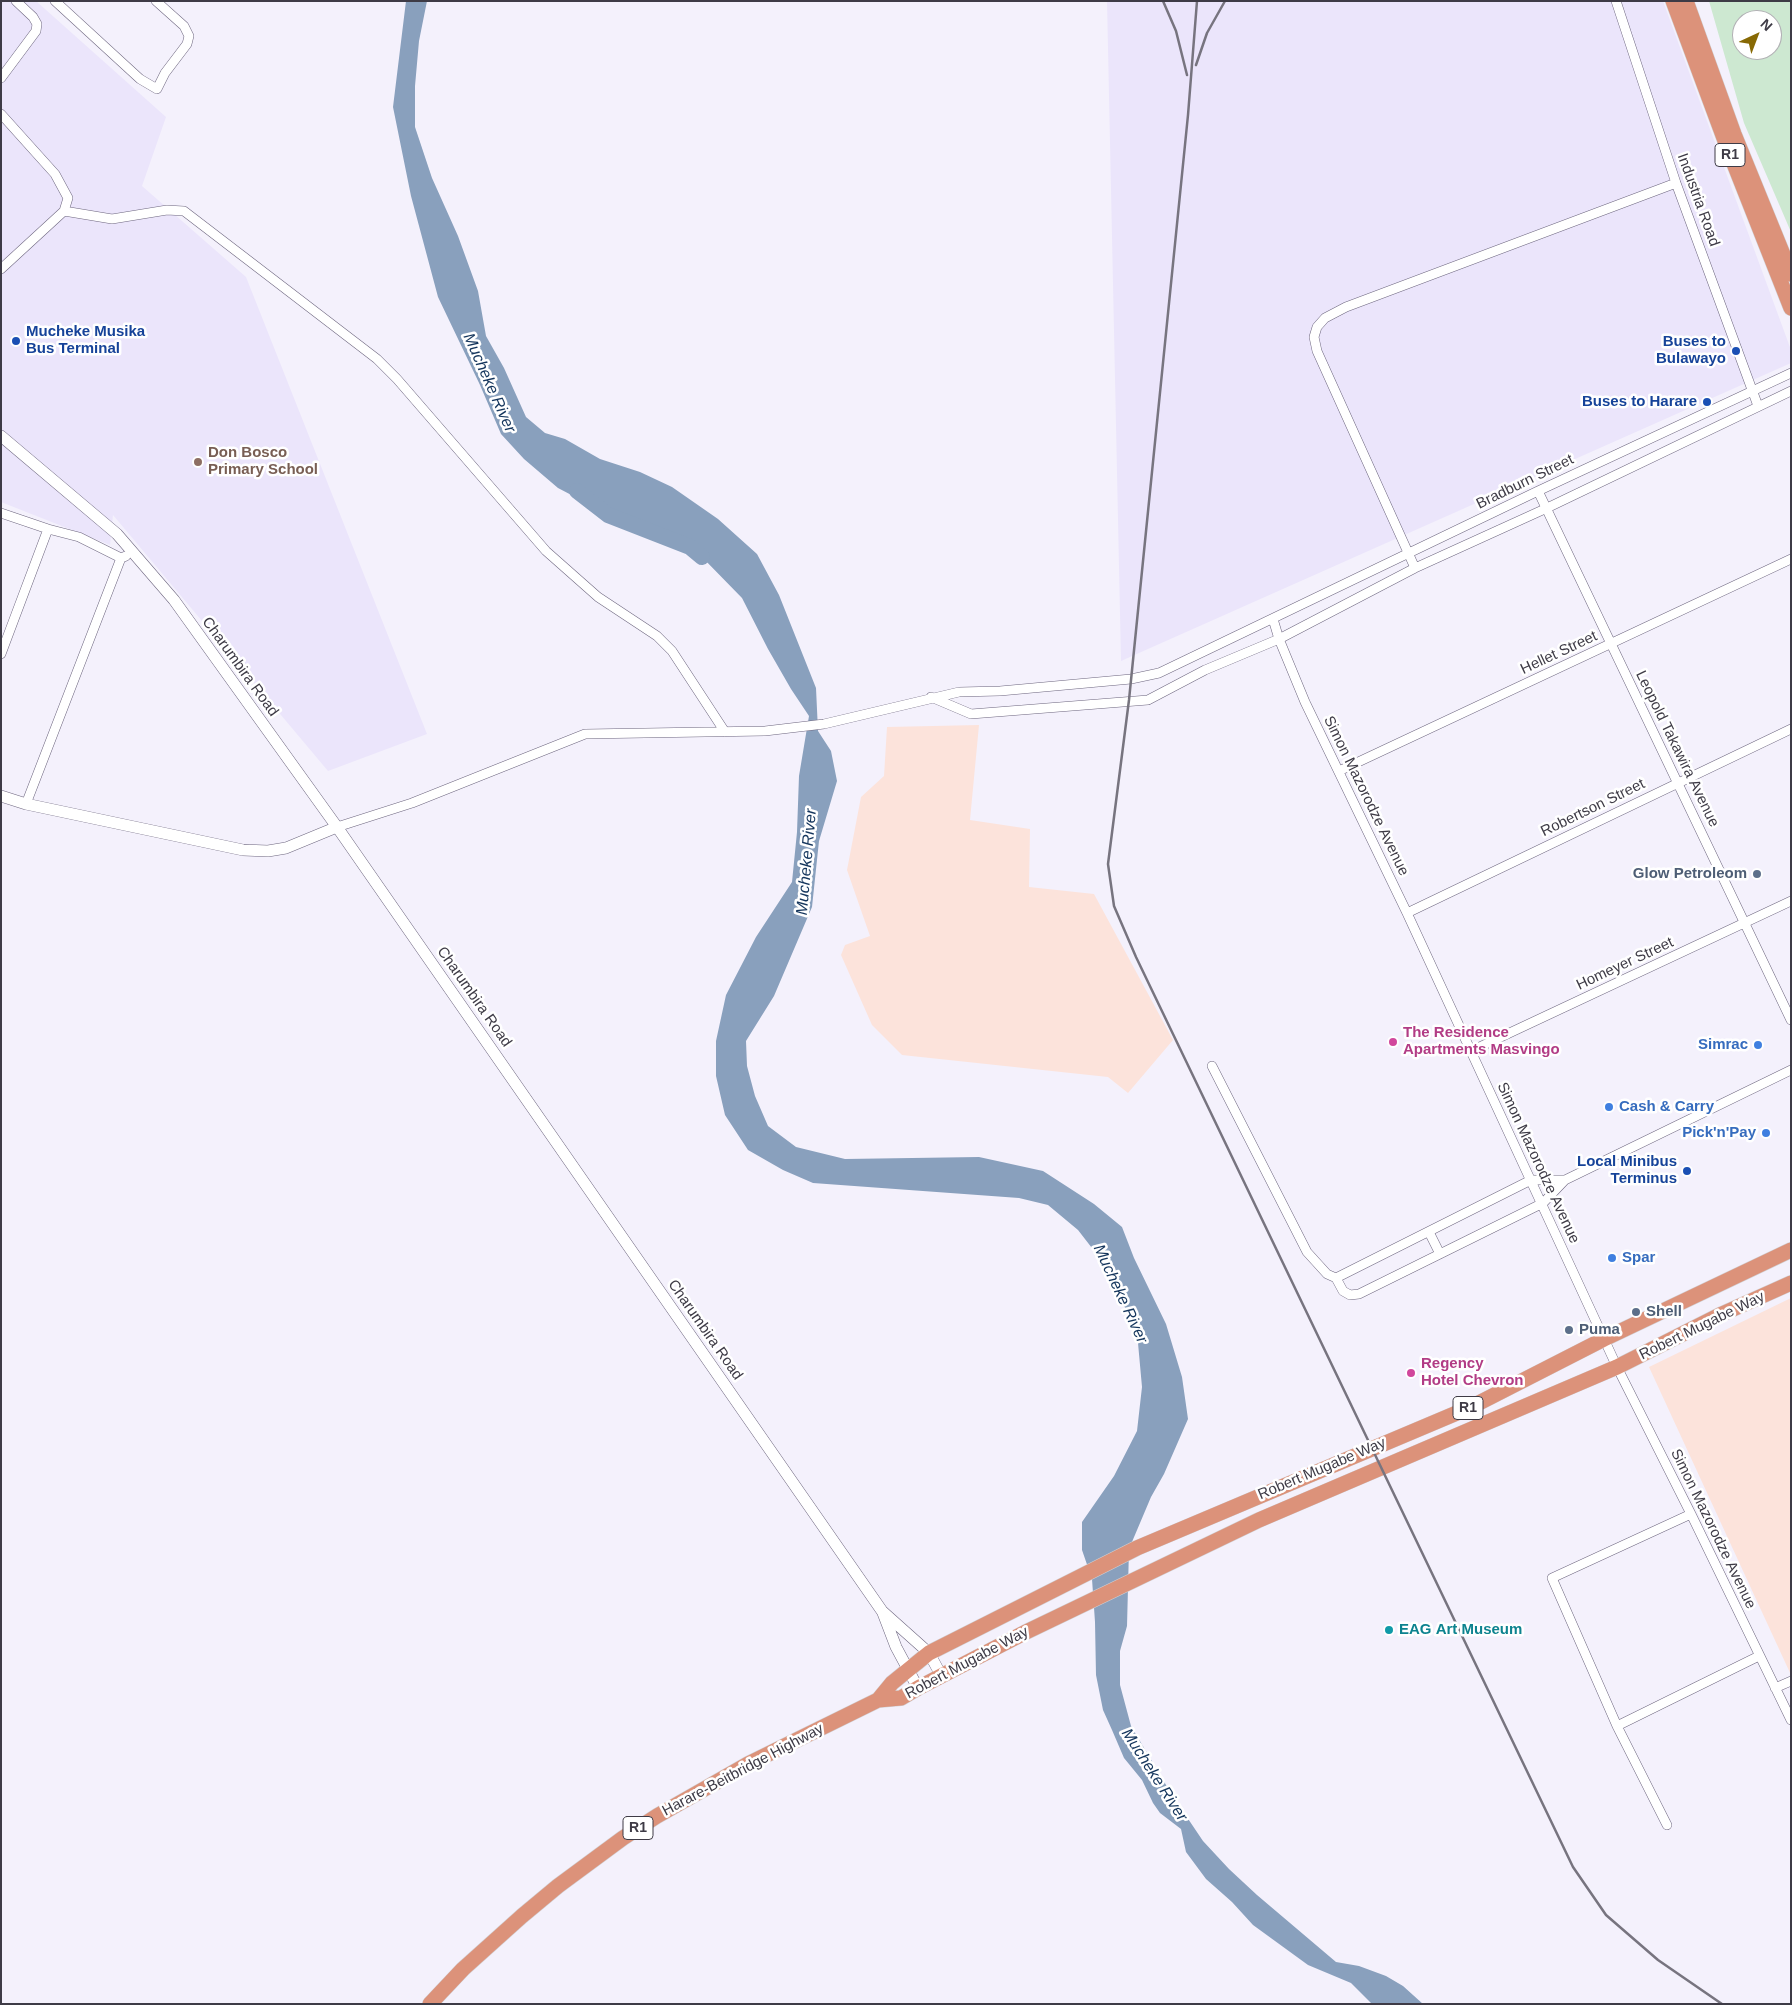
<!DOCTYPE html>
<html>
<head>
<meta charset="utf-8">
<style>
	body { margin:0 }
	#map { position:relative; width:1792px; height:2005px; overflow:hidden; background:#f4f1fc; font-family:Helvetica,sans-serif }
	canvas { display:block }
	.frame { position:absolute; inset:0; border:2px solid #3e3b46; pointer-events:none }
	.north { position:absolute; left:1732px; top:10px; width:50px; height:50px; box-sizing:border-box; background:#fff; border:1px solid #b2b1b5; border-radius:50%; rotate:43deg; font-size:14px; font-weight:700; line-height:20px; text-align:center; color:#3e3b46 }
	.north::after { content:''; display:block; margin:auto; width:18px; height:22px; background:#876904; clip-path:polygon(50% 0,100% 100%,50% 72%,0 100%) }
</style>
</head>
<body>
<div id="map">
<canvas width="1792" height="2005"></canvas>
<div class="frame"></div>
<div class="north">N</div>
</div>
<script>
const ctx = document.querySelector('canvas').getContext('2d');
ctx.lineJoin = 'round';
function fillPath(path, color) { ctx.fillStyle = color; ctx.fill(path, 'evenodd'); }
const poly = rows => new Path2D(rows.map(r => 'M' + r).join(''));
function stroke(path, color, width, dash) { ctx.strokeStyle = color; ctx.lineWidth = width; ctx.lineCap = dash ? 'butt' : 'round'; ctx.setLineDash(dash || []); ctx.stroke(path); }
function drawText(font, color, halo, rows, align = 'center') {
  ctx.font = font + ' Helvetica,sans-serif'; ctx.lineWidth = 5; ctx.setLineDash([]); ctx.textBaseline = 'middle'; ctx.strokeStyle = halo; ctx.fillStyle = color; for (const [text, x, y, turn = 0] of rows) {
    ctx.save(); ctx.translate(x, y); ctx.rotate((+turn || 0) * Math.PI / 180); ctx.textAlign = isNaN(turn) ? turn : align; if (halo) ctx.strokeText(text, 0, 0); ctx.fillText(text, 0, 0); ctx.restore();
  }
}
fillPath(poly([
	[979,725,970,820,1030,829,1029,887,1094,894,1173,1040,1128,1093,1108,1077,902,1055,872,1025,841,955,845,945,870,936,847,870,861,797,884,776,887,727],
	[1791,1298,1791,1675,1649,1367]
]), '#fce3db');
fillPath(poly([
	[1,1,36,1,166,117,142,186,246,277,427,734,328,771,113,515,110,545,1,502],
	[1107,1,1663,1,1791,350,1791,363,1121,661]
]), '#ebe5fb');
fillPath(poly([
	[1709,1,1791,1,1791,232,1744,123],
	[1742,20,1772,20,1772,50,1742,50]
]), '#cde8d1');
fillPath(poly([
	[406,1,427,1,419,41,415,86,415,127,432,178,458,236,478,291,486,336,504,368,526,417,545,433,565,439,600,459,640,472,672,487,718,519,757,554,779,595,816,688,818,731,831,751,837,781,819,841,812,907,774,996,746,1041,747,1066,755,1096,768,1126,796,1147,845,1159,979,1157,1043,1171,1094,1204,1122,1227,1134,1258,1166,1324,1182,1377,1188,1419,1164,1474,1151,1497,1129,1549,1127,1626,1120,1651,1120,1685,1131,1726,1172,1795,1203,1841,1229,1869,1257,1895,1336,1962,1359,1966,1386,1976,1403,1986,1423,2004,1372,2004,1351,1983,1308,1965,1253,1925,1232,1902,1206,1879,1186,1852,1181,1829,1160,1813,1153,1803,1142,1780,1124,1758,1112,1730,1103,1710,1096,1675,1095,1622,1092,1579,1082,1550,1082,1522,1114,1476,1137,1431,1142,1387,1137,1332,1102,1261,1078,1230,1048,1205,1019,1198,813,1183,783,1170,748,1150,725,1115,716,1076,716,1041,726,995,756,937,792,882,797,832,799,776,809,716,791,689,768,649,742,598,700,555,664,531,621,513,579,499,558,488,524,459,501,434,480,385,438,297,411,196,393,107]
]), '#89a0bd');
stroke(poly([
	[577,491,608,515,690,547,702,557]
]), '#89a0bd', 16);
const minor = poly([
	[55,1,140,79,157,89,165,73,187,44,189,36,184,26,156,1],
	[1616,1,1676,183,1758,406],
	[1,78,36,31,37,24,33,17,16,1],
	[1,114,55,174,68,198,64,211,1,269],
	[64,211,112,219,167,210,184,211,377,359,397,379,546,551,598,597,657,636,672,651,725,732],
	[1538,491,1791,1020],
	[1,513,48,529,1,654],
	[48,529,79,537,121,558,126,556],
	[1415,568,1317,351,1314,337,1317,327,1325,318,1346,307,1676,183],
	[1273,619,1279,639,1305,702,1407,913,1617,1367,1691,1514,1791,1720],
	[931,697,971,714,1148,700,1205,670,1279,639,1415,568,1547,508,1791,391],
	[1339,771,1791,559],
	[26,804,121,558],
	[337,827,412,803,585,734,765,731,824,724,959,692,1000,691,1131,679,1159,673,1538,491,1791,373],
	[1407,913,1791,729],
	[1471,1051,1791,901],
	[1212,1066,1307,1252,1327,1274,1336,1278,1343,1291,1350,1295,1359,1294,1543,1203,1565,1180,1791,1070],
	[1429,1232,1440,1254],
	[1336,1278,1531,1180,1565,1180],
	[1775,1688,1791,1681],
	[1617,1726,1759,1656],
	[1667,1825,1617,1726,1552,1578,1691,1514]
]);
const tertiary = poly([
	[1,436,117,534,174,600,337,827,882,1611,929,1653,941,1675],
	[1,796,26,804,243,850,268,851,286,848,337,827],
	[883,1613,896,1647,918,1688]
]);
const trunk = poly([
	[1673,1,1725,141,1791,308],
	[1686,1,1734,134,1791,274],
	[878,1700,901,1698,918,1688,1026,1632,1259,1520,1617,1367,1722,1314,1791,1283],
	[430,2004,463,1969,522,1916,558,1886,623,1838,657,1816,748,1764,878,1700,892,1683,929,1653,1137,1548,1471,1407,1604,1339,1791,1250]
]);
stroke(minor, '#6d667f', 10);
stroke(tertiary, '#6d667f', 12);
stroke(trunk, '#d1d0d3', 16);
stroke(minor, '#fff', 9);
stroke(tertiary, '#fff', 11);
stroke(trunk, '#dc927a', 15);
stroke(poly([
	[1163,1,1176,31,1187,75],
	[1197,1,1188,115,1129,700,1108,864,1114,906,1136,957,1573,1867,1606,1915,1658,1960,1722,2004],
	[1196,65,1207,33,1225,1]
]), '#77747f', 2.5);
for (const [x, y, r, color] of [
	[16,341,5,"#1a4fb4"],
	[1736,351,5,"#1a4fb4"],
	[1707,402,5,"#1a4fb4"],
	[198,462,5,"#8d6e63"],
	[1757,874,5,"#5c6f8a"],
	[1393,1042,5,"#d1479c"],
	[1758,1045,5,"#3f7fe0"],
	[1609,1107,5,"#3f7fe0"],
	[1766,1133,5,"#3f7fe0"],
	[1687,1171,5,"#1a4fb4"],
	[1612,1258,5,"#3f7fe0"],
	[1636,1312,5,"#5c6f8a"],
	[1569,1330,5,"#5c6f8a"],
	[1411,1373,5,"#d1479c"],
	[1389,1630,5,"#0f9aa8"]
]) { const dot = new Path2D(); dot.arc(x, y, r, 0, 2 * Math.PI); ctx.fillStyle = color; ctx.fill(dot); stroke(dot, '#fff', 2); }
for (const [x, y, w] of [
	[1730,155,30],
	[1468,1408,30],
	[638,1828,30]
]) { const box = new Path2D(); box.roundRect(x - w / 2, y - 11.5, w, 23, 4); ctx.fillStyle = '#fff'; ctx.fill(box); stroke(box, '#3e3b46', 1); }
drawText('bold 14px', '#3e3b46', null, [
	["R1",1730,155],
	["R1",1468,1408],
	["R1",638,1828]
]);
drawText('15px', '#3e3b46', '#fff', [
	["Industria Road",1698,200,70],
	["Bradburn Street",1525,482,-26],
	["Hellet Street",1559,653,-25],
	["Charumbira Road",240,667,54],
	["Leopold Takawira Avenue",1677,749,64],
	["Simon Mazorodze Avenue",1366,796,64],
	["Robertson Street",1593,808,-26],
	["Homeyer Street",1625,964,-25],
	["Charumbira Road",474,997,55],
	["Simon Mazorodze Avenue",1538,1163,65],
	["Robert Mugabe Way",1702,1326,-26],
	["Charumbira Road",705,1330,55],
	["Robert Mugabe Way",1322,1469,-23],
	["Simon Mazorodze Avenue",1713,1529,64],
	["Robert Mugabe Way",967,1663,-28],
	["Harare-Beitbridge Highway",743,1770,-28]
]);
drawText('bold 15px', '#164399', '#fff', [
	["Mucheke Musika",26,332,"left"],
	["Bus Terminal",26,349,"left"],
	["Buses to",1726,342],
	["Bulawayo",1726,359],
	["Buses to Harare",1697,402],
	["Local Minibus",1677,1162],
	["Terminus",1677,1179]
], 'right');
drawText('bold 15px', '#785e54', '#fff', [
	["Don Bosco",208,453],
	["Primary School",208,470]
], 'left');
drawText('bold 15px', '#4e5e75', '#fff', [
	["Glow Petroleom",1747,874,"right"],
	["Shell",1646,1312],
	["Puma",1579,1330]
], 'left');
drawText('bold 15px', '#b23c85', '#fff', [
	["The Residence",1403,1033],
	["Apartments Masvingo",1403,1050],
	["Regency",1421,1364],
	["Hotel Chevron",1421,1381]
], 'left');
drawText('bold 15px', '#366cbe', '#fff', [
	["Simrac",1748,1045],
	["Cash & Carry",1619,1107,"left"],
	["Pick'n'Pay",1756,1133],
	["Spar",1622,1258,"left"]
], 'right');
drawText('bold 15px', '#0d838f', '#fff', [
	["EAG Art Museum",1399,1630]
], 'left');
drawText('italic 16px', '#14355c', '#fff', [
	["Mucheke River",489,383,66],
	["Mucheke River",807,862,-85],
	["Mucheke River",1120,1294,65],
	["Mucheke River",1154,1775,57]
]);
</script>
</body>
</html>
